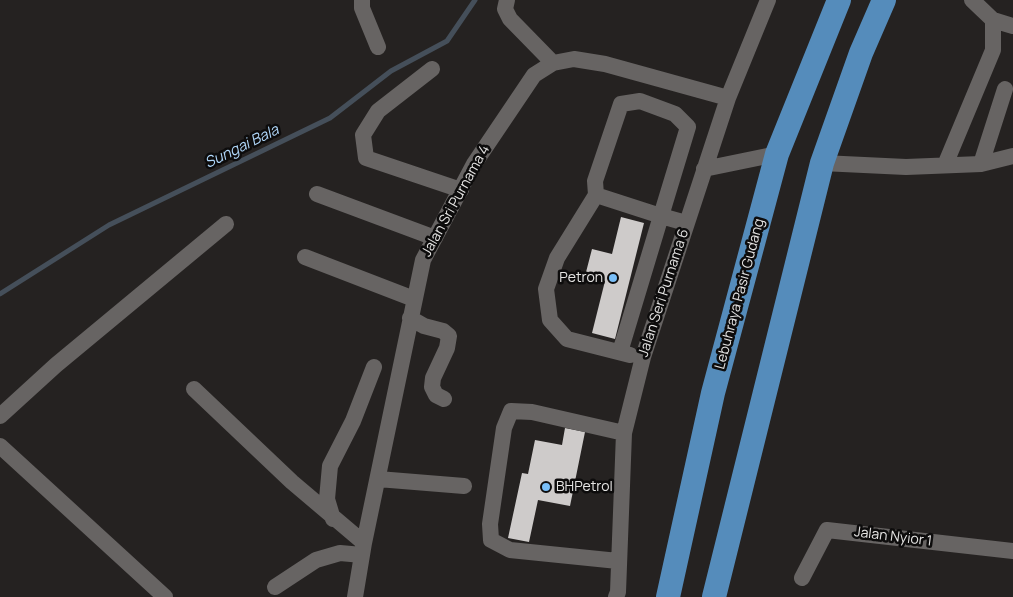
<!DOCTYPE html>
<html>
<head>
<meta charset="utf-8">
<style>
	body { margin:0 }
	canvas { display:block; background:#252221 }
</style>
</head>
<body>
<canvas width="1013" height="597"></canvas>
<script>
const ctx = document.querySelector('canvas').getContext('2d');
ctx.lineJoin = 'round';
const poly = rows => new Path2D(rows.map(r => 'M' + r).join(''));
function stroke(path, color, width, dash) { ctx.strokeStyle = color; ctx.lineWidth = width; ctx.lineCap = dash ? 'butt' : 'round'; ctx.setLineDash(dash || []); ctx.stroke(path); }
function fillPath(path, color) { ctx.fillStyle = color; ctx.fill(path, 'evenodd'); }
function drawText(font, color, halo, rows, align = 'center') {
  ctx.font = font + ' Manrope,sans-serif'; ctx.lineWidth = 5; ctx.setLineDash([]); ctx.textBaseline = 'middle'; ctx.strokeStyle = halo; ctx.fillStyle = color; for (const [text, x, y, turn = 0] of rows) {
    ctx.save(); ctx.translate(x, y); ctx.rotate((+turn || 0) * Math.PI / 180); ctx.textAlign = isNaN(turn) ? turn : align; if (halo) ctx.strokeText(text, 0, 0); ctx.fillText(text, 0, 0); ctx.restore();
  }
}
stroke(poly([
	[0,294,109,225,330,118,391,71,447,41,475,0]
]), '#454f5a', 5);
fillPath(poly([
	[621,217,644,223,615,339,592,333,605,281,585,276,592,249,612,254],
	[565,428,585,432,570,506,538,500,529,542,508,538,522,473,528,474,535,440,562,445]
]), '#cecbca');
stroke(poly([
	[362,0,362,8,378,47],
	[507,0,505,9,510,19,553,63],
	[972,0,993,20,1013,26],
	[432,69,378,111,363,135,366,158,461,190],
	[822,163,906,167,981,164,1013,156],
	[981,164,1005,89],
	[945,165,993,50,993,20],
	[704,169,777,154],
	[317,194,435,238],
	[596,195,557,258,546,289,550,320,567,339,630,355],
	[305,257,414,299],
	[410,318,424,326,443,331,449,336,447,348,433,378,432,387,436,395,444,399],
	[620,352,661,216,688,127,675,114,640,101,621,104,595,181,596,195,661,216,686,223],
	[194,389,292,482,364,543],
	[0,416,56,365,226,224],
	[0,446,165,597],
	[378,479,464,486],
	[333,519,327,499,330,466,353,421,374,367],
	[618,561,510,550,491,540,490,524,504,428,511,411,532,412,624,433],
	[802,578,827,530,1013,551],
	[275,587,316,560,340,553,362,555],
	[355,597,364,543,423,260,474,164,534,75,553,63,574,59,605,64,728,98],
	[616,597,618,592,624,433,643,357,728,98,768,0]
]), '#676463', 16);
stroke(poly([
	[668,597,713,393,777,154,839,0],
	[714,597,822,163,861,53,884,0]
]), '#558cbb', 24);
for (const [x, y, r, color] of [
	[613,278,5,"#7abff8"],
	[546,487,5,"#7abff8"]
]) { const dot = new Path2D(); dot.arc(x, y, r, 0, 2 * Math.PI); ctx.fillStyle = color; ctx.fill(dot); stroke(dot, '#0d0c0c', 2); }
drawText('14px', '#e5e4e3', '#0d0c0c', [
	["Jalan Sri Purnama 4",456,201,-61],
	["Jalan Seri Purnama 6",664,293,-72],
	["Lebuhraya Pasir Gudang",740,294,-75],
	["Jalan Nyior 1",893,537,7]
]);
drawText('14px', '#e5e4e3', '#0d0c0c', [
	["Petron",603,278],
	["BHPetrol",556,487,"left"]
], 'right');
drawText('italic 15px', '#b0d7fa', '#0d0c0c', [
	["Sungai Bala",242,147,-26]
]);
</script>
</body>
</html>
